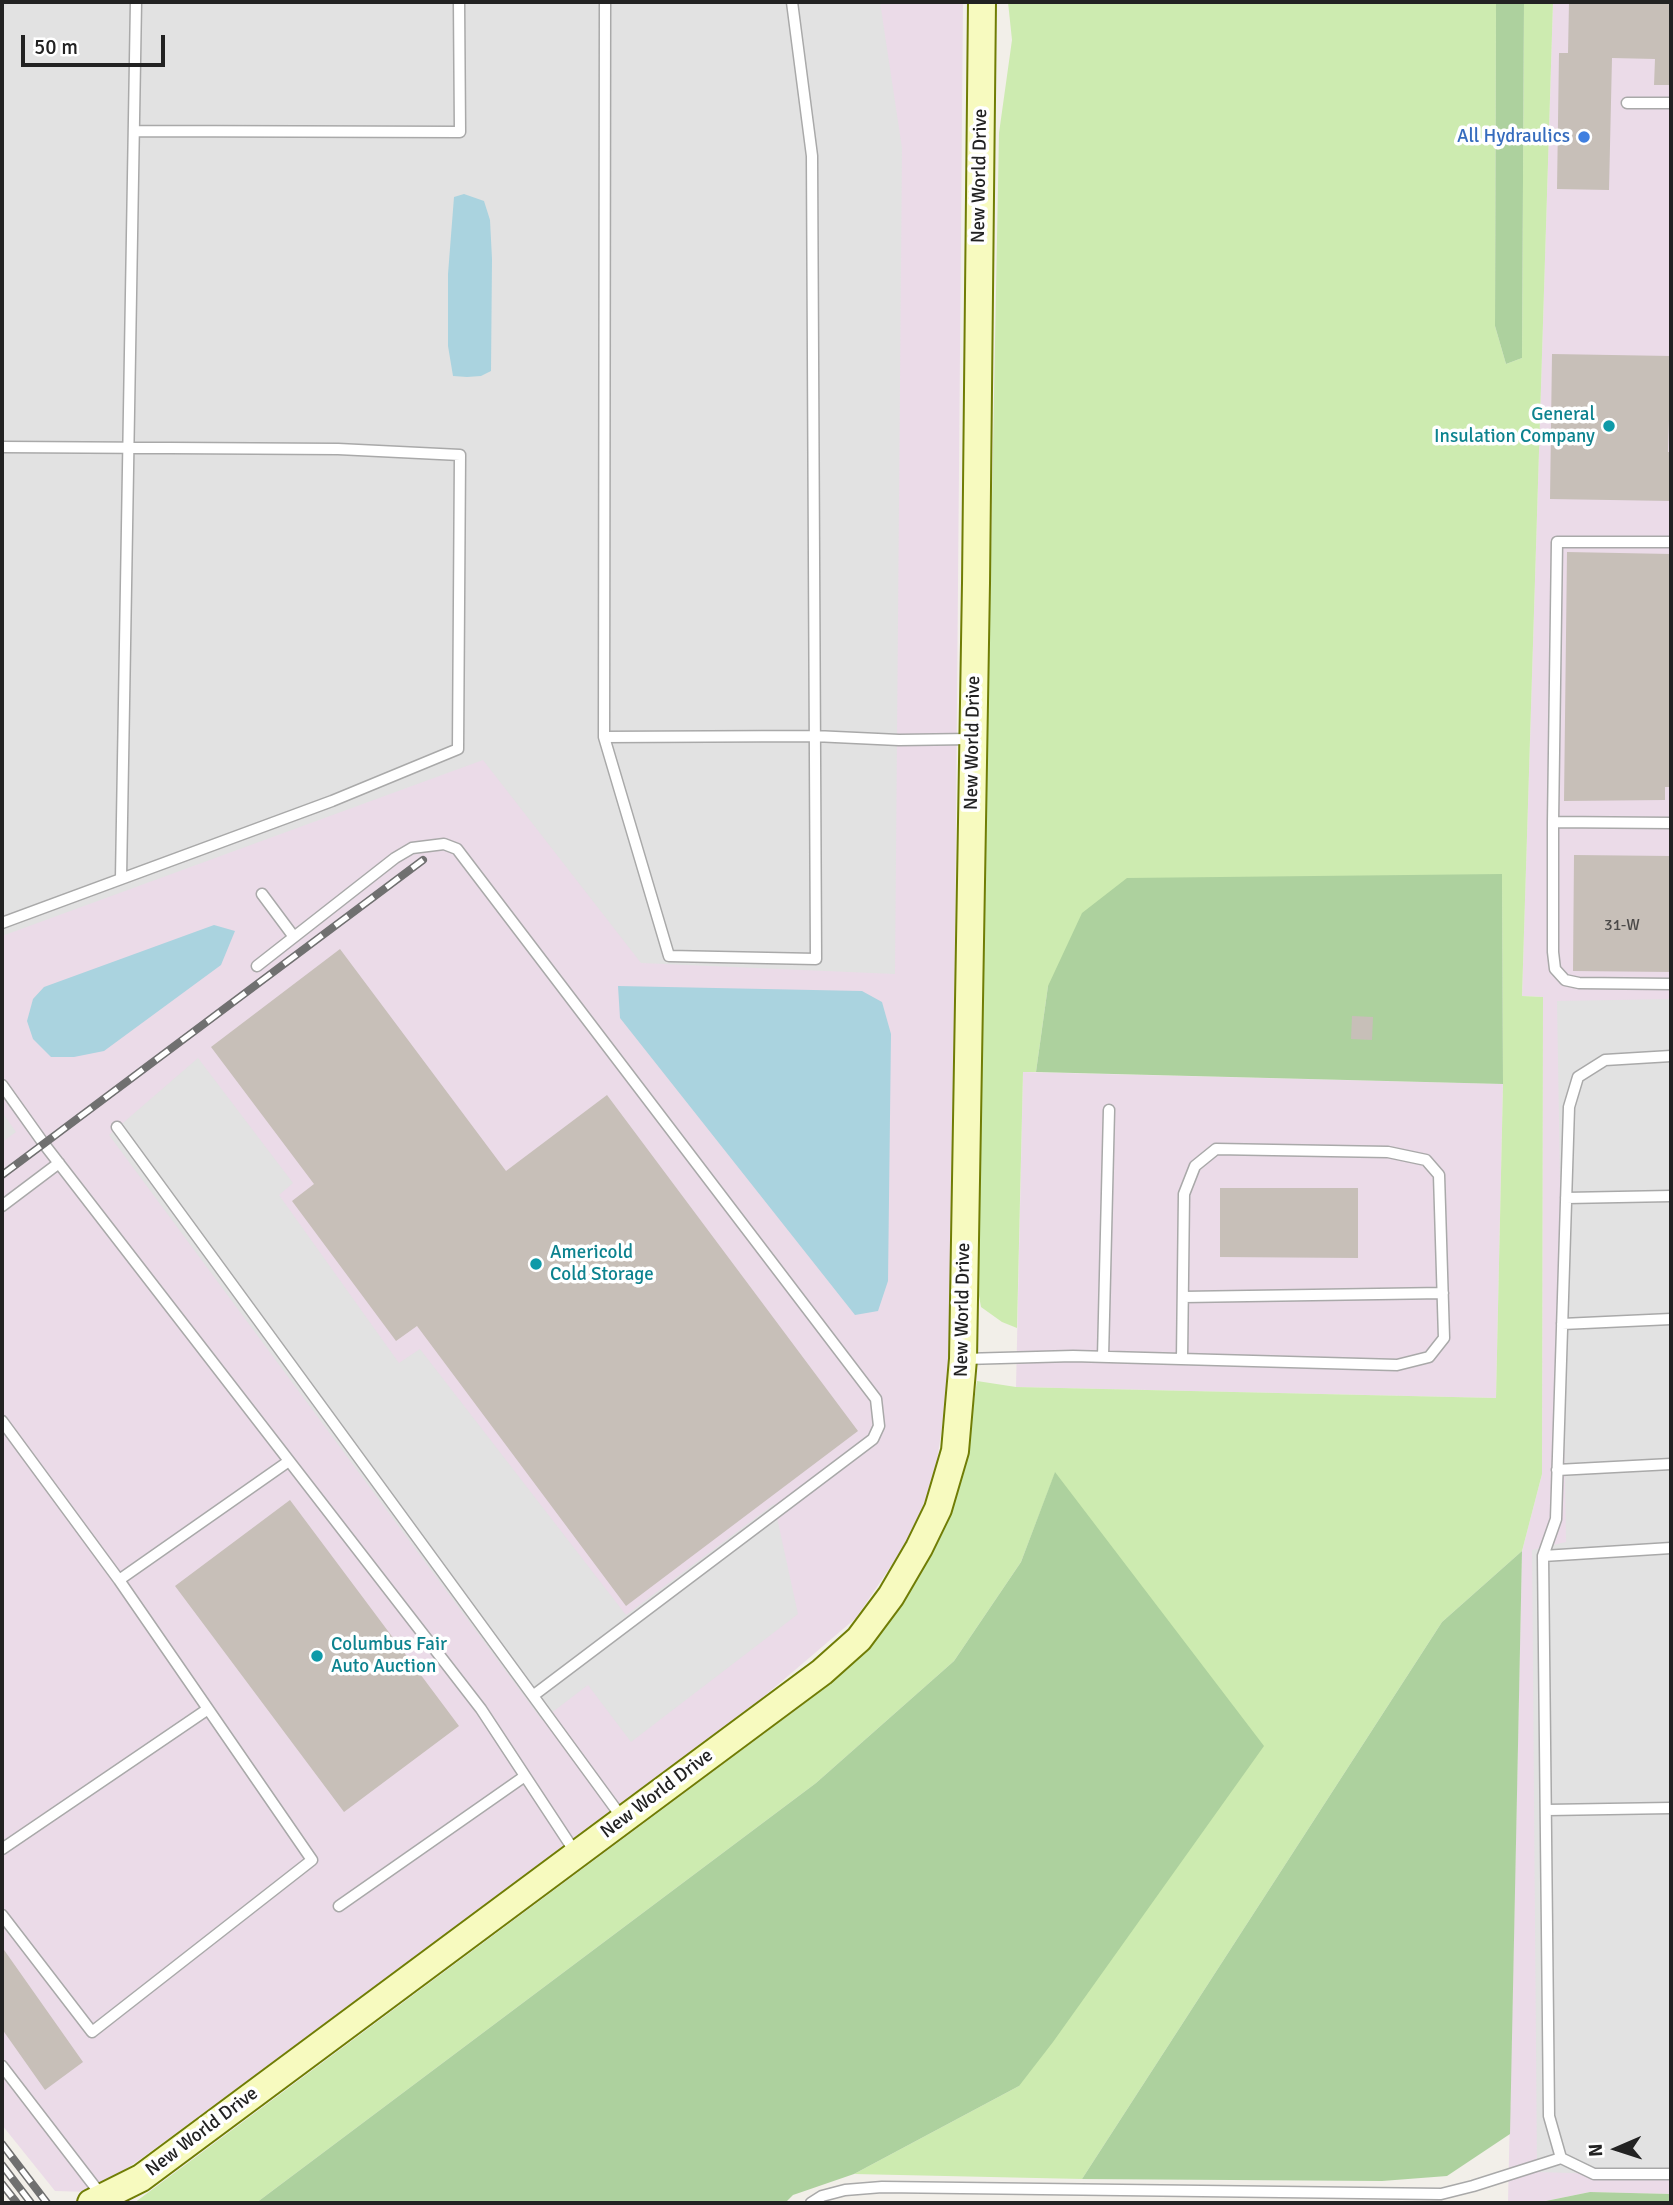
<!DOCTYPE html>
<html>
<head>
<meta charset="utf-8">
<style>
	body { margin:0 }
	#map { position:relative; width:1673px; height:2205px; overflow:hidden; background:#f2efe9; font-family:Signika,sans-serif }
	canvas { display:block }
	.frame { position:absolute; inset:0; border:4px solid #222; pointer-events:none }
	.north { position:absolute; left:1582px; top:2114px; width:70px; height:70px; -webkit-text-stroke:5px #fff; paint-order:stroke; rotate:267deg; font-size:19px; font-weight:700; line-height:28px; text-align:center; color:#222 }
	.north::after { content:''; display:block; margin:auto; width:24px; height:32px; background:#222; clip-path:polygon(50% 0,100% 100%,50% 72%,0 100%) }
	.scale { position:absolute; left:21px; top:35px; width:144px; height:32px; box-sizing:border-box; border:4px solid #222; border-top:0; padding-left:9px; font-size:21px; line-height:24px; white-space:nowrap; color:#222; -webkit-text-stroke:5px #fff; paint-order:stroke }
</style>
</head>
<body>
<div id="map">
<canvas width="1673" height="2205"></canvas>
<div class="frame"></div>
<div class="north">N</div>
<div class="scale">50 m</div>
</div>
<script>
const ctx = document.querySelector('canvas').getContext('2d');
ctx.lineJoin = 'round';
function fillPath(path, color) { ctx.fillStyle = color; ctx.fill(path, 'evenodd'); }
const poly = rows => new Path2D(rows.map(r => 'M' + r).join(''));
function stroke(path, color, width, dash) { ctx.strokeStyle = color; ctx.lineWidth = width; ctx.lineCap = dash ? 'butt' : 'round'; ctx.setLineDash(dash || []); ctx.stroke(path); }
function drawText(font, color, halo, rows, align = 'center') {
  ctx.font = font + ' Signika,sans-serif'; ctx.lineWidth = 7; ctx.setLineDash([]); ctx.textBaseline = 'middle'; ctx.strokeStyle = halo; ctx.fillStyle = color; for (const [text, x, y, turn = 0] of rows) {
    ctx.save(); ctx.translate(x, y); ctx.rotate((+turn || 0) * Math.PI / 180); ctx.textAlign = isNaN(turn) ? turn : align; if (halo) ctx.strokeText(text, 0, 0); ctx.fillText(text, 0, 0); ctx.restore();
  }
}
fillPath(poly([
	[2,2,963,2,952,1287,948,1388,934,1480,907,1542,856,1618,714,1739,142,2158,91,2192,55,2191,2,2125],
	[1553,2,1671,2,1671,2194,1590,2192,1536,2203,1508,2203,1522,1551,1542,1474,1543,997,1522,996],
	[1023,1072,1503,1084,1496,1398,1016,1387]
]), '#ebdbe8');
fillPath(poly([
	[1008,2,1496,2,1495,326,1506,364,1522,358,1524,2,1553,2,1522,996,1543,997,1542,1474,1522,1551,1442,1622,1082,2179,854,2174,1019,2086,1055,1473,1021,1562,954,1661,816,1783,256,2203,134,2203,824,1689,877,1632,921,1570,949,1517,966,1456,977,1381,1016,1387,1496,1398,1503,1084,1502,875,1048,986,1036,1072,1023,1072,1017,1328,1002,1322,981,1307,977,1285,999,133,1012,40]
]), '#cdebb0');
fillPath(poly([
	[1496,2,1524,2,1522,358,1506,364,1495,326],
	[1502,874,1503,1084,1036,1072,1048,986,1082,913,1127,878],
	[1055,1472,1264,1746,1053,2042,1019,2086,854,2174,793,2195,785,2203,256,2203,816,1783,954,1661,1021,1562],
	[1522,1551,1510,2134,1447,2176,1382,2181,1082,2179,1442,1622],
	[1590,2192,1671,2194,1671,2203,1536,2203]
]), '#add19e');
fillPath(poly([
	[2,2,880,2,902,148,895,974,641,963,483,760,2,936],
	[1671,999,1671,2176,1537,2172,1532,1550,1566,1542,1557,1001],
	[198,1058,293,1183,279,1195,399,1363,420,1349,626,1615,774,1504,798,1614,631,1742,588,1685,542,1720,109,1135],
	[2,1112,16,1132,2,1142]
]), '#e2e2e2');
fillPath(poly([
	[464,194,484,201,490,220,492,259,491,371,481,376,467,377,453,376,448,346,448,274,454,197],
	[214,925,235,931,221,965,104,1051,74,1057,51,1057,33,1039,27,1021,33,999,44,987],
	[618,986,862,991,882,1002,891,1034,888,1281,878,1311,855,1315,620,1018]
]), '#aad3df');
fillPath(poly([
	[1569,2,1671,2,1671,85,1654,85,1655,59,1612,58,1609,190,1557,189,1559,53,1568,53],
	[1552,354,1671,356,1668,452,1671,452,1671,501,1550,499],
	[1567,552,1671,554,1671,787,1665,787,1665,800,1564,801],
	[1574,855,1671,856,1671,972,1573,971],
	[340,949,506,1171,607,1095,858,1431,626,1606,417,1326,396,1341,292,1201,314,1184,211,1047],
	[1352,1016,1373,1017,1372,1040,1351,1039],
	[1220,1188,1358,1188,1358,1258,1220,1257],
	[290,1500,459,1726,344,1812,175,1586],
	[2,1947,83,2062,45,2090,2,2029]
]), '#c7bfb8');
const lane = poly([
	[605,2,604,737,669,956,816,959,812,156,792,2],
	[1627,103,1671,103],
	[134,131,460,132,459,2],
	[2,447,338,449,460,455,458,749,332,801,2,923],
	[1671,542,1557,542,1553,822,1671,823],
	[604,737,814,736,899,740,971,739],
	[1553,822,1553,952,1555,969,1565,980,1579,983,1671,984],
	[121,878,136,2],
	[262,894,294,937],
	[257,966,395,858,412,848,444,844,457,849,876,1399,879,1426,873,1439,534,1695],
	[2,1085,44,1144,481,1709,575,1852],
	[117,1127,623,1819],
	[1566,1198,1671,1196],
	[2,1206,59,1163],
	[1183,1297,1443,1293],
	[1562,1324,1671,1319],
	[1103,1357,1109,1110],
	[964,1359,1073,1356,1397,1365,1429,1357,1444,1338,1439,1175,1426,1160,1388,1152,1216,1149,1195,1166,1184,1194,1182,1359],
	[2,1421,119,1580],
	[1557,1470,1671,1464],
	[1671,1548,1543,1556,1549,2116,1561,2158,1594,2174,1671,2174],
	[1543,1556,1556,1519,1569,1107,1578,1077,1605,1060,1671,1056],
	[1547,1810,1671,1808],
	[2,1849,208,1709,119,1580,289,1461],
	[339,1906,525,1776],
	[2,1915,92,2032,312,1860,208,1709],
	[2,2066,102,2196],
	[811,2203,822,2196,845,2190,882,2187,1441,2194,1473,2186,1561,2158]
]);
const secondary = poly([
	[91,2203,141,2178,822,1672,859,1639,891,1596,919,1548,938,1509,955,1451,963,1359,976,583,982,2]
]);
stroke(lane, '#a9a9a9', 13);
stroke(secondary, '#707d05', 30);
stroke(lane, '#fff', 10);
stroke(secondary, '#f7fabf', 26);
const rail = poly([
	[2,1175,423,860],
	[2,2144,47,2203],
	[2,2165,31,2203],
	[2,2184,17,2203]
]);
stroke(rail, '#707070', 8);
stroke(rail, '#fff', 5, [16]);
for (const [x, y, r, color] of [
	[1584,137,7,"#3f7fe0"],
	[1609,426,7,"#0f9aa8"],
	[536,1264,7,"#0f9aa8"],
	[317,1656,7,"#0f9aa8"]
]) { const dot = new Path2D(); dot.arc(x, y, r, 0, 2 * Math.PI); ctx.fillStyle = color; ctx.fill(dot); stroke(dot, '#fff', 2.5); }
drawText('16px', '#4b4948', null, [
	["31-W",1622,926]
]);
drawText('19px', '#366cbe', '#fff', [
	["All Hydraulics",1570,137]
], 'right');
drawText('19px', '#222', '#fff', [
	["New World Drive",980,176,-89],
	["New World Drive",973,743,-89],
	["New World Drive",963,1310,-89],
	["New World Drive",657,1794,-37],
	["New World Drive",202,2132,-37]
]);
drawText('19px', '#0d838f', '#fff', [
	["General",1595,415,"right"],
	["Insulation Company",1595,437,"right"],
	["Americold",550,1253],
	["Cold Storage",550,1275],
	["Columbus Fair",331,1645],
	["Auto Auction",331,1667]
], 'left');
</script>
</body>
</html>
